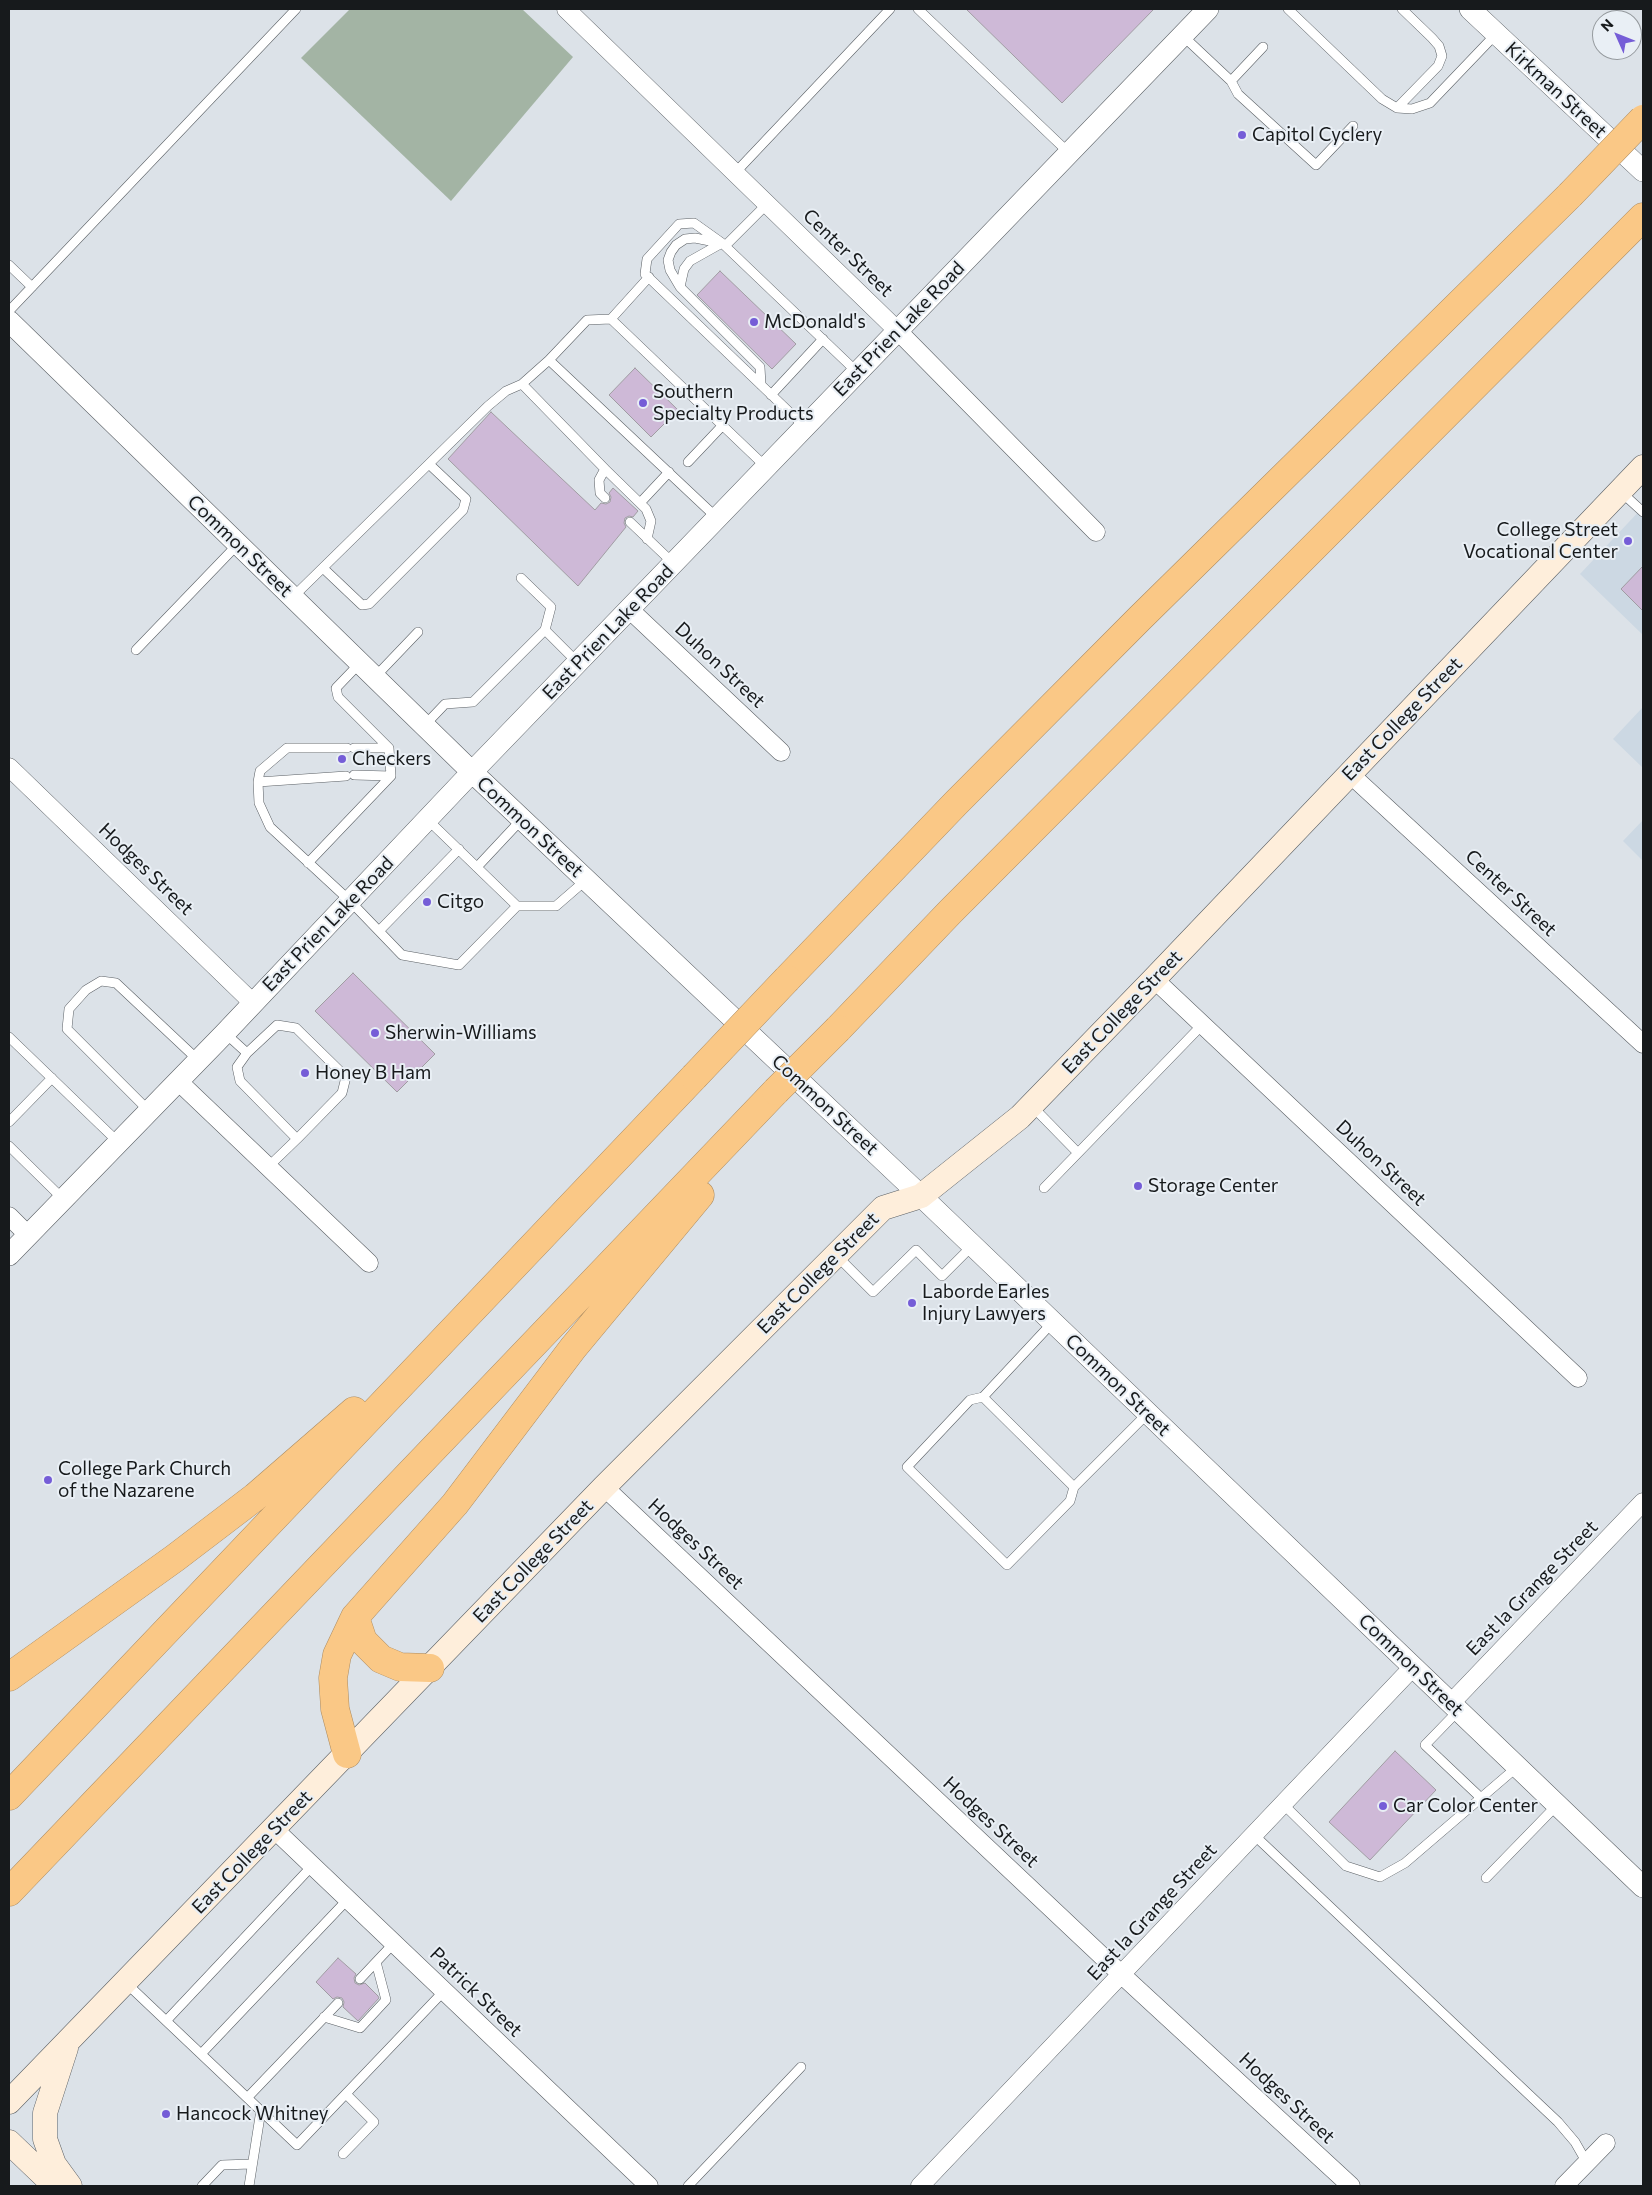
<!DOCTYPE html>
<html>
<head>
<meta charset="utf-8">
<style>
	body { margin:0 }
	#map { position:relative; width:1652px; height:2195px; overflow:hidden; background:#dce2e8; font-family:Commissioner,sans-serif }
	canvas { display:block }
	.frame { position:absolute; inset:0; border:10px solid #171a1c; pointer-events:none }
	.north { position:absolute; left:1592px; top:10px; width:50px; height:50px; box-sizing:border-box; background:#e9eff5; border:1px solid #959a9e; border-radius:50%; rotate:314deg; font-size:14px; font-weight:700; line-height:20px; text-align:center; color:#171a1c }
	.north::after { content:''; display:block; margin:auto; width:18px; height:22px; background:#755dd7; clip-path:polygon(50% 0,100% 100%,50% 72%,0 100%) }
</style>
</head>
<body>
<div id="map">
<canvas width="1652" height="2195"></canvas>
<div class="frame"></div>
<div class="north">N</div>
</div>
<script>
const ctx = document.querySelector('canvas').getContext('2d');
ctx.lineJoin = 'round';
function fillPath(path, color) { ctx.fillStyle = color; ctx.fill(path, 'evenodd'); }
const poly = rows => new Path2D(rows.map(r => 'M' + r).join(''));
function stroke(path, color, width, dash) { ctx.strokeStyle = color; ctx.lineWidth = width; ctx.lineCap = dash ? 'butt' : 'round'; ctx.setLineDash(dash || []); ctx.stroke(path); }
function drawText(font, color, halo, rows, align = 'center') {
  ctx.font = font + ' Commissioner,sans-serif'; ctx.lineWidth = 4; ctx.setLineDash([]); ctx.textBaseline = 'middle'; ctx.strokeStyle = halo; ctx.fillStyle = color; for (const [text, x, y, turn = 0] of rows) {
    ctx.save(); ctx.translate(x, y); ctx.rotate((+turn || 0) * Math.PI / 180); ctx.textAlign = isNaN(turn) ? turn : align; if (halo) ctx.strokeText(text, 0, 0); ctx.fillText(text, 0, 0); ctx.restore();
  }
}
fillPath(poly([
	[1643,507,1643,635,1580,574],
	[1643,707,1643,768,1613,739],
	[1643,820,1643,861,1623,841]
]), '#ccd8e3');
fillPath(poly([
	[350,9,522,9,573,57,451,201,301,58]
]), '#a3b4a4');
const building = poly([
	[966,9,1154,9,1062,103,966,9],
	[720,271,796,344,772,369,697,295,720,271],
	[635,368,678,410,651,437,609,395,635,368],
	[491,412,595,510,601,503,606,504,610,502,611,497,609,493,613,488,638,511,633,517,629,516,625,518,624,523,626,527,578,586,448,459,491,412],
	[1643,566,1643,611,1621,589,1643,566],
	[353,973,435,1054,397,1092,315,1011,353,973],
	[1395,1751,1436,1790,1370,1860,1329,1822,1395,1751],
	[338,1958,356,1974,354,1978,355,1983,359,1985,365,1983,378,1996,379,1998,358,2021,343,2007,344,2002,342,1998,337,1997,333,1999,316,1982,338,1958]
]);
fillPath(building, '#ceb9d7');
stroke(building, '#a09ca2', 1);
const service = poly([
	[918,9,1069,153],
	[1288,9,1382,99,1397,108,1412,109,1430,103,1496,34],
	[1182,35,1231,81,1263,47],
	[1231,81,1238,94,1316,165,1353,126],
	[1397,108,1438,66,1442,56,1439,46,1432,38,1402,9],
	[735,173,890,9],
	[722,243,690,261,684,269,680,287,760,367,761,385],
	[725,246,767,204],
	[9,265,32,287],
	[649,277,611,319,587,320,549,360,717,518],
	[680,287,670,270,668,260,671,252,676,245,685,239,695,238,720,243],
	[9,311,296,9],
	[611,319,766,467],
	[522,384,605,469,599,480,600,493,605,498],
	[771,395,823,339],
	[805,427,645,274,647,259,679,224,694,223,722,243,858,373],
	[688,462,722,426],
	[605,469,646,509,651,521,647,539],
	[1620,491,1643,512],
	[640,503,669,472],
	[630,522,673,563],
	[323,568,362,605,369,604,463,510,466,499,429,464],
	[521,578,551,607,545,630],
	[293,597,488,406,506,391,522,384,549,360],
	[136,650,238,544],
	[375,677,418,632],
	[424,726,445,704,473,702,545,630,578,663],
	[347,748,287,748,260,771,258,782,259,803,270,827,350,901,402,955,459,965,517,906,428,820],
	[354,748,389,748],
	[354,775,391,776],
	[258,782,346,776],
	[308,863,391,776,389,748,338,697,336,688,360,663],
	[478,866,522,819],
	[517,906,556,906,586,880],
	[379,931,459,849],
	[225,1033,247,1053],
	[9,1037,118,1142],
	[1031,1105,1078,1153,1202,1025],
	[149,1111,67,1029,69,1009,86,990,101,981,116,983,198,1060],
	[9,1122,52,1078],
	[9,1146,63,1199],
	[268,1167,297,1139,342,1093,346,1077,296,1028,277,1025,247,1053,237,1067,240,1081,297,1139],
	[1044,1188,1078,1153],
	[836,1255,873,1292,916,1250,942,1276,973,1245],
	[1053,1322,983,1397,1074,1487],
	[983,1397,970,1400,907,1467,1007,1565,1070,1501,1074,1487,1148,1413],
	[1458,1711,1425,1745,1481,1798],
	[1283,1804,1346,1866,1380,1877,1405,1863,1517,1767],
	[1254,1835,1558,2122,1575,2142,1587,2163],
	[1486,1878,1557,1805],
	[360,1979,394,1943],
	[125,1982,297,2145,444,1991],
	[324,2017,360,2028,386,2000,376,1962],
	[166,2021,312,1866],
	[201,2054,348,1899],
	[248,2097,338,2003],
	[343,2154,374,2122,346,2094],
	[202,2186,222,2165,251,2164],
	[249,2186,261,2110],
	[688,2186,801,2067]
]);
const minor = poly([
	[566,9,898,331,1096,532],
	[629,609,781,752],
	[9,767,253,1003],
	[1350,774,1643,1044],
	[1154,979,1578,1378],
	[178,1081,369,1263],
	[9,1216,28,1235],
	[604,1487,1122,1975,1351,2186],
	[1451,1703,1643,1502],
	[274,1829,649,2186],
	[920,2186,1413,1667],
	[1564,2186,1606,2143]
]);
const tertiary = poly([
	[1470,9,1643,171],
	[9,321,472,772,921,1196,1643,1887],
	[9,1255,225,1033,472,772,1208,9]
]);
const secondary = poly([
	[66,2048,45,2113,45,2139,54,2164,70,2186],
	[9,2102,604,1487,883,1208,921,1196,1020,1117,1154,979,1643,467],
	[9,2142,55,2186]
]);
const motorway = poly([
	[787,979,956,803,1140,618,1570,195],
	[838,1029,951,911,1643,217],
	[355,1617,363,1641,381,1659,400,1667,430,1668],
	[9,1677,175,1558,255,1497,354,1411],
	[347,1754,335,1709,333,1678,337,1655,355,1617,455,1504,573,1348,700,1195],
	[9,1796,694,1077],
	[9,1892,776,1091]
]);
stroke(service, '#5b6065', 10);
stroke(minor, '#5b6065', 19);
stroke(tertiary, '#5b6065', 22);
stroke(secondary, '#5b6065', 25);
stroke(motorway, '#ab8b61', 29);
stroke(service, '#fff', 9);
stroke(minor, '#fff', 18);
stroke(tertiary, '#fff', 21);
stroke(secondary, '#feeedb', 24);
stroke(motorway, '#fac886', 28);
const motorwayBridge = poly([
	[1570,195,1643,119],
	[694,1077,787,979],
	[776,1091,838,1029]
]);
stroke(motorwayBridge, '#ab8b61', 29, []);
stroke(motorwayBridge, '#fac886', 28);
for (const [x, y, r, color] of [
	[1242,135,5,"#755dd7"],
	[754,322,5,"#755dd7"],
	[643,403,5,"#755dd7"],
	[1628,541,5,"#755dd7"],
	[342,759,5,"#755dd7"],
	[427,902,5,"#755dd7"],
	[375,1033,5,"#755dd7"],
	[305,1073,5,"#755dd7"],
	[1138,1186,5,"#755dd7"],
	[912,1303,5,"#755dd7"],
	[48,1480,5,"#755dd7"],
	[1383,1806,5,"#755dd7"],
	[166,2114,5,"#755dd7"]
]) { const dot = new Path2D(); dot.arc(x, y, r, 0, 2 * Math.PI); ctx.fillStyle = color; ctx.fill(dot); stroke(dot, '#e9eff5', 2); }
drawText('19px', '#171a1c', '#e9eff5', [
	["Kirkman Street",1556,90,43],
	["Center Street",848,253,44],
	["East Prien Lake Road",899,329,-46],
	["Common Street",240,546,44],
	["East Prien Lake Road",608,632,-46],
	["Duhon Street",720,665,43],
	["East College Street",1402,719,-46],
	["Common Street",530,827,43],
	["Hodges Street",146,869,44],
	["Center Street",1511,893,43],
	["East Prien Lake Road",328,924,-46],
	["East College Street",1122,1012,-46],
	["Common Street",825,1105,43],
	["Duhon Street",1381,1163,43],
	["East College Street",818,1273,-45],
	["Common Street",1118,1385,44],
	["Hodges Street",696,1544,43],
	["East College Street",533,1561,-46],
	["East la Grange Street",1532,1588,-46],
	["Common Street",1411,1665,44],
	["Hodges Street",991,1822,43],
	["East College Street",252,1852,-46],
	["East la Grange Street",1152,1912,-47],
	["Patrick Street",476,1992,44],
	["Hodges Street",1287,2098,43]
]);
drawText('19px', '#171a1c', '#e9eff5', [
	["Capitol Cyclery",1252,135],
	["McDonald's",764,322],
	["Southern",653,392],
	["Specialty Products",653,414],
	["College Street",1618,530,"right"],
	["Vocational Center",1618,552,"right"],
	["Checkers",352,759],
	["Citgo",437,902],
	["Sherwin-Williams",385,1033],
	["Honey B Ham",315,1073],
	["Storage Center",1148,1186],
	["Laborde Earles",922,1292],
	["Injury Lawyers",922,1314],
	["College Park Church",58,1469],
	["of the Nazarene",58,1491],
	["Car Color Center",1393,1806],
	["Hancock Whitney",176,2114]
], 'left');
</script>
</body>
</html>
